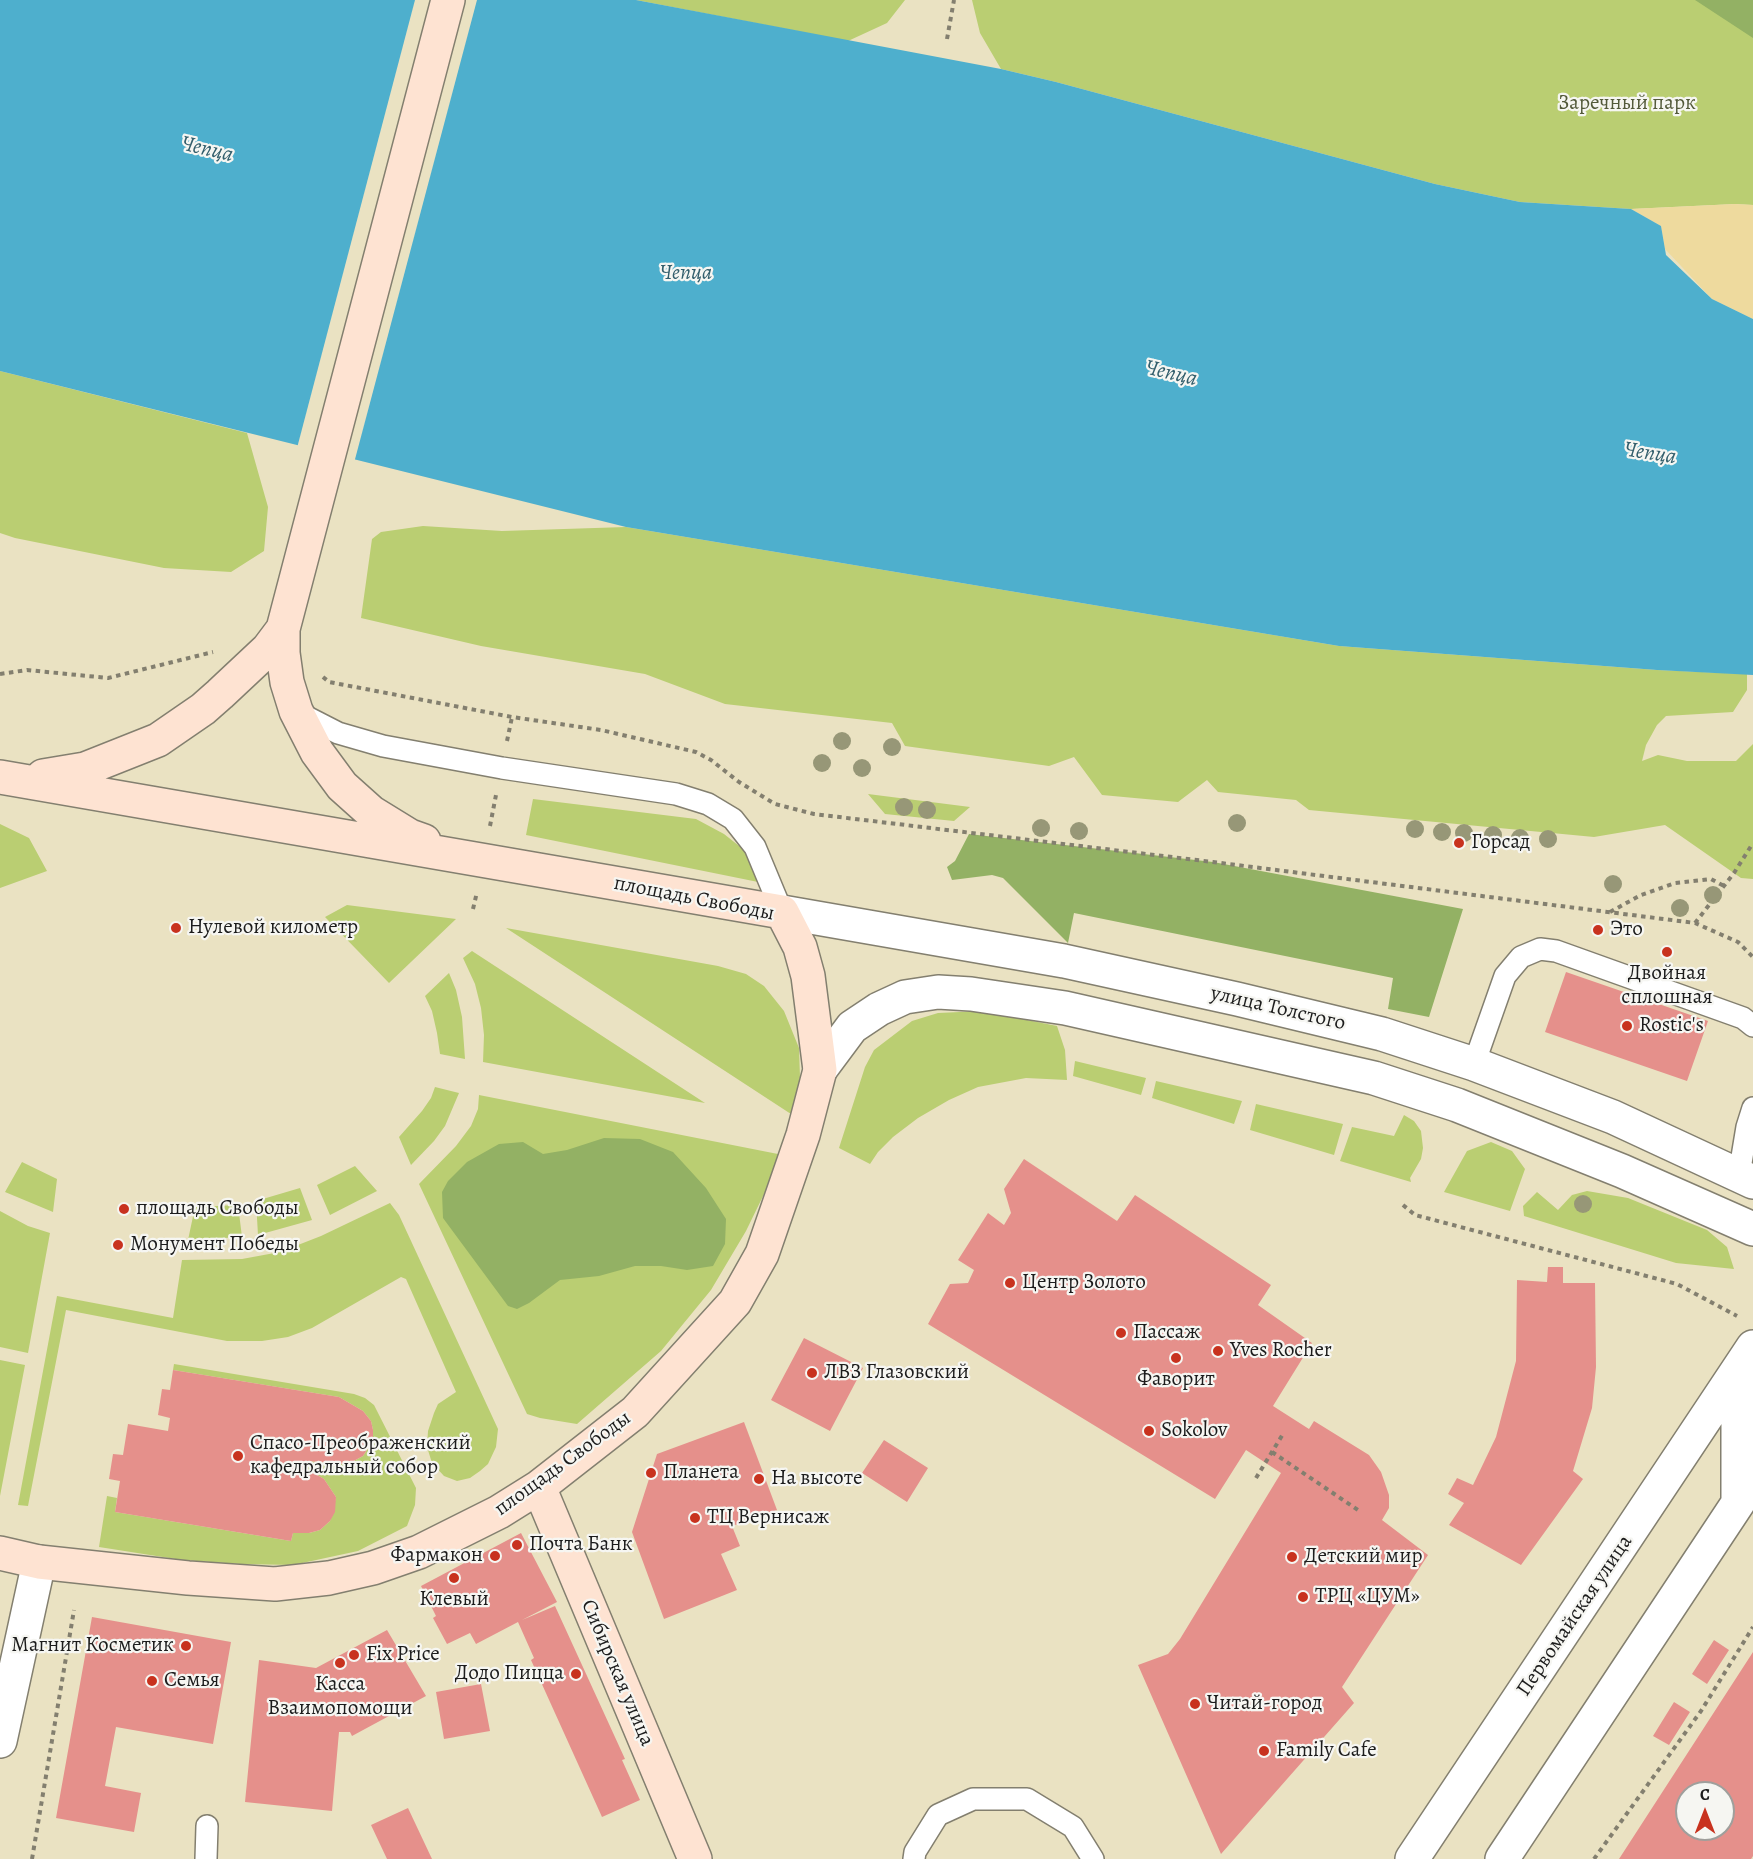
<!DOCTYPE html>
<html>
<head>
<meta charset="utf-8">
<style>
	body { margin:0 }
	#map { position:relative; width:1753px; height:1859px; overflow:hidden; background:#eae2c2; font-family:Alegreya,serif }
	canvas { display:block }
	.north { position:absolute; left:1675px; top:1781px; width:60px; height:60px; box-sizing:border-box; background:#f6f6f2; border:2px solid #9f9f9c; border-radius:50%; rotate:0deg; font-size:16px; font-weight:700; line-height:24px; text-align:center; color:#1c1c1c }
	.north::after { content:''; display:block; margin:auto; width:21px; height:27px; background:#c8321e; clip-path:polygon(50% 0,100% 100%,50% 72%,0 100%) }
</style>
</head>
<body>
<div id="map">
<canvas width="1753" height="1859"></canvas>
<div class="north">С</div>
</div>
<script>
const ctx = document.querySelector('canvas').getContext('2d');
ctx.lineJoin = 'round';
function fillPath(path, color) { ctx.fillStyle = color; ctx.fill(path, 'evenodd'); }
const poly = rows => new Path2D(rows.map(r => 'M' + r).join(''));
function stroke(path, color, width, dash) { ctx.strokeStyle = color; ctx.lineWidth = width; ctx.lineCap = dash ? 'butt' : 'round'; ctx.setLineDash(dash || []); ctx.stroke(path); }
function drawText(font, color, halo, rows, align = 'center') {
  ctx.font = font + ' Alegreya,serif'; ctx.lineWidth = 4.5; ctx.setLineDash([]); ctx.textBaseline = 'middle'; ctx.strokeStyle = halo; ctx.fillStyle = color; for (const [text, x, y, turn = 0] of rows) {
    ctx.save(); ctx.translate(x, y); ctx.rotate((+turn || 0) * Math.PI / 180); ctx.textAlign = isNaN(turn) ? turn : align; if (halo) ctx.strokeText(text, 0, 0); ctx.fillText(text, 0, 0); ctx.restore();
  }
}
fillPath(poly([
	[636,0,905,0,887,23,848,41],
	[972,0,1753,0,1753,205,1735,204,1631,209,1520,202,1435,184,1056,82,1001,69,980,33],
	[0,371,247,433,268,507,264,551,231,572,164,568,15,538,0,533],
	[423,526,502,531,626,527,1339,646,1657,670,1747,674,1747,690,1733,712,1666,716,1657,725,1646,745,1642,761,1658,755,1687,761,1736,761,1753,744,1753,879,1741,878,1665,825,1594,837,1309,810,1296,800,1218,792,1207,780,1178,802,1102,795,1074,757,1049,766,905,746,892,723,725,704,645,674,481,646,361,618,372,539,381,532],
	[868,794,970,807,954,821,885,814],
	[533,799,696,819,724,834,748,853,763,883,526,835],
	[0,824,29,838,47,871,0,888],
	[347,905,456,919,389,983,325,917],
	[506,928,718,966,746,974,764,986,784,1011,799,1048,800,1077,794,1116],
	[472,951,705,1103,483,1062,484,1035,481,1008,475,984,463,958],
	[449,973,456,990,462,1017,465,1059,440,1054,437,1033,432,1011,425,996],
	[982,1011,1057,1026,1065,1050,1067,1080,1026,1078,978,1087,949,1100,918,1118,893,1137,878,1152,870,1164,839,1148,865,1067,874,1050,912,1021,938,1013],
	[1075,1061,1146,1078,1141,1095,1073,1076],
	[1156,1081,1242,1101,1234,1124,1152,1098],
	[435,1087,459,1093,445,1126,434,1141,411,1165,399,1137,422,1111,431,1098],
	[479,1095,783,1155,746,1231,711,1290,661,1351,577,1424,540,1418,527,1414,419,1184,456,1146,471,1126,478,1109],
	[1256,1104,1343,1124,1334,1155,1250,1130],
	[1404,1115,1414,1121,1421,1131,1423,1148,1421,1159,1410,1178,1411,1182,1340,1161,1352,1127,1394,1136],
	[1491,1142,1512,1151,1525,1169,1510,1211,1444,1192,1467,1151],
	[22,1162,57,1179,53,1212,5,1192],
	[355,1166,377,1191,330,1215,317,1185],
	[300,1188,312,1220,258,1235,256,1201],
	[1587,1191,1628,1198,1707,1230,1727,1247,1734,1269,1676,1263,1524,1216,1523,1206,1537,1192,1558,1210,1572,1195],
	[390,1203,399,1215,498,1429,496,1447,488,1464,480,1471,470,1478,457,1481,444,1476,432,1463,427,1447,428,1431,434,1413,438,1404,456,1392,406,1279,401,1277,312,1328,288,1337,262,1341,227,1341,66,1310,28,1506,18,1505,57,1296,173,1318,182,1260,242,1259,280,1252,321,1236],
	[238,1205,242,1237,188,1240,195,1207],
	[0,1211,28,1226,50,1233,28,1353,0,1347],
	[0,1360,25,1365,0,1496],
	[174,1364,354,1394,365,1398,374,1405,416,1488,415,1505,407,1526,358,1551,293,1565,241,1564,182,1560,99,1547,107,1496,117,1498,115,1512,291,1541,293,1533,309,1533,320,1530,330,1521,336,1497,324,1479,314,1473,305,1472,307,1461,325,1463,350,1463,363,1456,373,1440,373,1430,371,1421,363,1411,339,1397,173,1370]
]), '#bace72');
fillPath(poly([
	[1695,0,1753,0,1753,38],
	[969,834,1213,862,1463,909,1429,1017,1388,1009,1393,978,1074,913,1068,943,1003,878,992,875,952,880,947,867,955,861],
	[604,1138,640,1139,673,1152,706,1188,726,1219,725,1244,713,1266,687,1270,661,1266,635,1266,599,1276,560,1280,529,1303,517,1309,508,1306,443,1218,442,1192,448,1181,467,1162,499,1144,523,1142,543,1154,567,1150]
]), '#93b164');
fillPath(poly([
	[1735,204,1753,205,1753,319,1712,299,1665,249,1661,226,1631,209]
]), '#eeda9e');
fillPath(poly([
	[0,0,636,0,1001,69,1056,82,1435,184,1520,202,1631,209,1661,226,1666,255,1712,299,1753,319,1753,675,1657,670,1339,646,626,527,0,371]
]), '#4eafcd');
fillPath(poly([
	[415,0,477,0,354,463,297,448]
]), '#eae2c2');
fillPath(poly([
	[1566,972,1708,1021,1687,1081,1545,1032],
	[1024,1159,1117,1221,1135,1195,1271,1285,1258,1305,1312,1343,1273,1406,1309,1429,1314,1421,1369,1455,1381,1472,1389,1495,1389,1508,1382,1520,1428,1555,1342,1687,1354,1703,1221,1854,1138,1665,1168,1654,1180,1639,1281,1473,1246,1450,1215,1499,928,1324,950,1284,968,1283,974,1270,958,1260,988,1213,1004,1225,1011,1213,1004,1189],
	[1548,1267,1563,1267,1563,1283,1595,1283,1596,1367,1592,1408,1573,1471,1583,1479,1521,1565,1449,1525,1464,1503,1448,1494,1457,1478,1473,1485,1496,1437,1516,1361,1517,1280,1547,1282],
	[804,1338,863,1368,830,1431,771,1400],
	[173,1370,339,1397,363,1411,371,1421,373,1430,373,1440,363,1456,350,1463,342,1464,307,1461,305,1472,314,1473,324,1479,336,1497,335,1512,330,1521,320,1530,309,1533,293,1533,291,1541,115,1512,120,1481,109,1479,113,1454,123,1455,128,1424,168,1431,170,1418,158,1415,162,1389,170,1390],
	[744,1422,777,1510,732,1526,740,1546,721,1554,737,1590,664,1619,632,1532,657,1454],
	[884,1440,928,1468,907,1502,862,1473],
	[521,1533,557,1602,522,1620,555,1606,625,1759,622,1760,640,1800,602,1817,531,1660,534,1658,518,1622,476,1644,470,1633,447,1644,433,1618,436,1616,421,1586],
	[92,1617,231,1642,213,1744,116,1727,105,1786,141,1793,134,1832,56,1818],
	[387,1630,426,1696,352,1736,350,1732,339,1732,332,1811,245,1802,259,1660,316,1668],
	[1714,1640,1729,1650,1707,1684,1692,1674],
	[1753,1652,1753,1856,1751,1859,1619,1859],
	[1687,1793,1723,1793,1723,1829,1687,1829],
	[481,1684,490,1731,444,1739,436,1692],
	[1674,1702,1690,1712,1669,1745,1653,1736],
	[408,1808,432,1859,387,1859,371,1825]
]), '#e5908b');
const service = poly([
	[297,712,338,733,383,746,502,768,676,794,708,804,733,819,755,847,782,912],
	[1474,1064,1505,976,1521,957,1540,949,1556,951,1743,1018,1753,1026],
	[1739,1175,1747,1127,1753,1108],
	[206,1859,207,1826],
	[914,1859,915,1852,938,1815,973,1799,1027,1799,1073,1827,1093,1859]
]);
const minor = poly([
	[1412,1859,1753,1347],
	[1502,1859,1738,1503,1738,1373]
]);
const tertiary = poly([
	[782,912,1064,961,1237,999,1382,1034,1474,1064,1613,1117,1753,1182],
	[820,1070,852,1027,879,1009,905,997,938,992,971,994,1065,1008,1374,1078,1457,1105,1622,1171,1753,1229],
	[0,1741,39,1562]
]);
const secondary = poly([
	[43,776,85,769,158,740,203,709,220,694,268,649,283,629],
	[0,777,782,912,800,947,808,976,820,1070,803,1135,762,1254,735,1302,635,1412,539,1487,499,1512,419,1552,373,1568,329,1578,275,1584,188,1578,39,1562,0,1553],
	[424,841,410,836,371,812,342,786,317,752,296,711,287,682,283,653,283,629,448,0],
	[539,1487,695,1859]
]);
stroke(service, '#837f6f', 24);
stroke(minor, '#837f6f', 36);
stroke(tertiary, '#837f6f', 36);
stroke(secondary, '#837f6f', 36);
stroke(poly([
	[947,39,954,0],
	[0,674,27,670,108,678,213,652],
	[323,677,329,682,512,717,601,730,696,752,711,760,739,782,775,804,814,814,1213,862,1695,923,1738,942,1753,957],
	[507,741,512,717],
	[490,826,496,795],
	[473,909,477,892],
	[1610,912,1641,895,1675,883,1711,879,1724,886],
	[1695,923,1734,873,1753,843],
	[1403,1205,1415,1215,1677,1284,1737,1316],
	[1272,1452,1358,1510],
	[1256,1478,1283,1434],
	[32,1859,74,1610],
	[1594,1859,1701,1711,1753,1627]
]), '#837f6f', 4, [4.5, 4.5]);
stroke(service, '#fff', 21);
stroke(minor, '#fff', 33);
stroke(tertiary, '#fff', 33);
stroke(secondary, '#fee3d2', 33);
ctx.fillStyle = '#979777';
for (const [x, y] of [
	[842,741],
	[892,747],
	[822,763],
	[862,768],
	[904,807],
	[927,810],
	[1237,823],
	[1041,828],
	[1415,829],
	[1079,831],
	[1442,832],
	[1464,833],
	[1493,835],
	[1520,838],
	[1548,839],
	[1613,884],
	[1713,895],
	[1680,908],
	[1583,1204]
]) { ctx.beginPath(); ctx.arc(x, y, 9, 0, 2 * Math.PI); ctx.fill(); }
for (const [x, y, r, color] of [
	[1459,843,6,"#c8321e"],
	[176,928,6,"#c8321e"],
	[1598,930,6,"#c8321e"],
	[1667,952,6,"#c8321e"],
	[1627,1026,6,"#c8321e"],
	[124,1209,6,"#c8321e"],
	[118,1245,6,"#c8321e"],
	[1010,1283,6,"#c8321e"],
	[1121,1333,6,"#c8321e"],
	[1218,1351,6,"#c8321e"],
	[1176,1358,6,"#c8321e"],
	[812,1373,6,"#c8321e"],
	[1149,1431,6,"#c8321e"],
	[238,1456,6,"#c8321e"],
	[651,1473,6,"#c8321e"],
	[759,1479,6,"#c8321e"],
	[695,1518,6,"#c8321e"],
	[517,1545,6,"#c8321e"],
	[495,1556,6,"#c8321e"],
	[1292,1557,6,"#c8321e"],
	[454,1578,6,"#c8321e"],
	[1303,1597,6,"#c8321e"],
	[186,1646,6,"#c8321e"],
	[354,1655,6,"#c8321e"],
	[340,1663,6,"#c8321e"],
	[576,1674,6,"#c8321e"],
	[152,1681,6,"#c8321e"],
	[1195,1704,6,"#c8321e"],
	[1264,1751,6,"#c8321e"]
]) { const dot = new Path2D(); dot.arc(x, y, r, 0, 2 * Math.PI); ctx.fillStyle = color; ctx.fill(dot); stroke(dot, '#f6f6f2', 2); }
drawText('21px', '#535a3a', '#f6f6f2', [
	["Заречный парк",1627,104]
]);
drawText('21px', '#1c1c1c', '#f6f6f2', [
	["Горсад",1471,843],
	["Нулевой километр",188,928],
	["Это",1610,930],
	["Двойная",1667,974,"center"],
	["сплошная",1667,998,"center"],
	["Rostic's",1639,1026],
	["площадь Свободы",136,1209],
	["Монумент Победы",130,1245],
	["Центр Золото",1022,1283],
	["Пассаж",1133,1333],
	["Yves Rocher",1230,1351],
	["ЛВЗ Глазовский",824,1373],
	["Фаворит",1176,1380,"center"],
	["Sokolov",1161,1431],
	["Спасо-Преображенский",250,1444],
	["кафедральный собор",250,1468],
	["Планета",663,1473],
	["На высоте",771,1479],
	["ТЦ Вернисаж",707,1518],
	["Почта Банк",529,1545],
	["Фармакон",483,1556,"right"],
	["Детский мир",1304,1557],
	["ТРЦ «ЦУМ»",1315,1597],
	["Клевый",454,1600,"center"],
	["Магнит Косметик",174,1646,"right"],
	["Fix Price",366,1655],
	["Додо Пицца",564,1674,"right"],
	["Семья",164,1681],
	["Касса",340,1685,"center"],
	["Взаимопомощи",340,1709,"center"],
	["Читай-город",1207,1704],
	["Family Cafe",1276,1751]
], 'left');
drawText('21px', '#1c1c1c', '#f6f6f2', [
	["площадь Свободы",694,899,11],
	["улица Толстого",1278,1009,13],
	["площадь Свободы",563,1464,-36],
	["Первомайская улица",1575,1616,-56],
	["Сибирская улица",617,1673,67]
]);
drawText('italic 22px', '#325e6c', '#f6f6f2', [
	["Чепца",207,150,13],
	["Чепца",686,274],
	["Чепца",1171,374,13],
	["Чепца",1650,454,9]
]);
</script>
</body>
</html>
